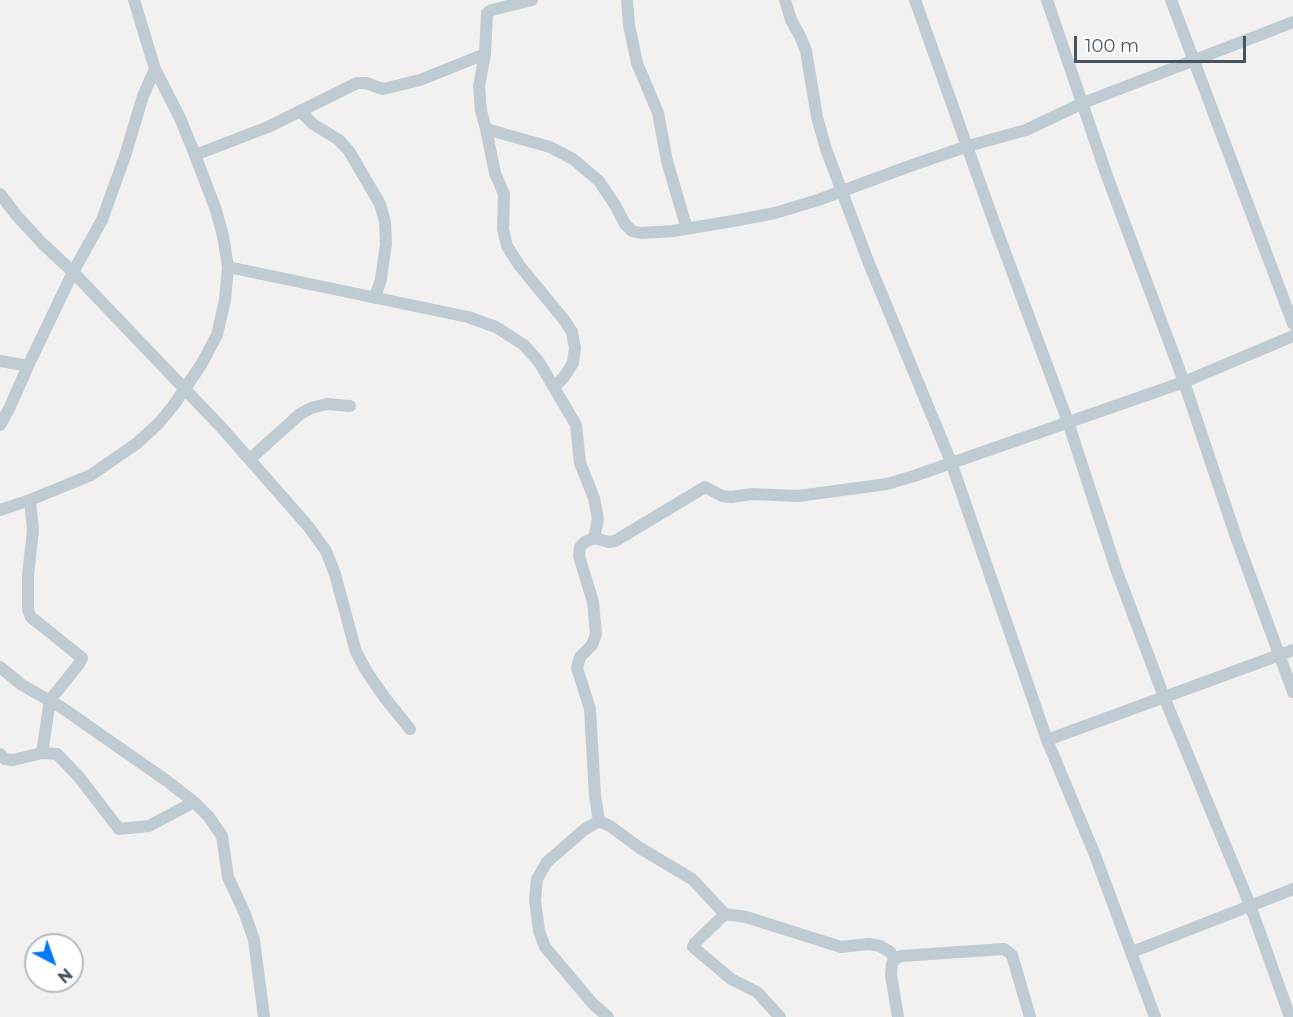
<!DOCTYPE html>
<html>
<head>
<meta charset="utf-8">
<style>
	body { margin:0 }
	#map { position:relative; width:1293px; height:1017px; overflow:hidden; background:#f3f0f0; font-family:Montserrat,sans-serif }
	canvas { display:block }
	.north { position:absolute; left:24px; top:933px; width:60px; height:60px; box-sizing:border-box; background:#fff; border:2px solid #b5bbbf; border-radius:50%; rotate:139deg; font-size:16px; font-weight:700; line-height:24px; text-align:center; color:#46545f }
	.north::after { content:''; display:block; margin:auto; width:21px; height:27px; background:#0878f4; clip-path:polygon(50% 0,100% 100%,50% 72%,0 100%) }
	.scale { position:absolute; left:1074px; top:36px; width:172px; height:27px; box-sizing:border-box; border:3px solid #46545f; border-top:0; padding-left:8px; font-size:18px; line-height:21px; white-space:nowrap; color:#46545f; -webkit-text-stroke:4px #fff; paint-order:stroke }
</style>
</head>
<body>
<div id="map">
<canvas width="1293" height="1017"></canvas>
<div class="north">N</div>
<div class="scale">100 m</div>
</div>
<script>
const ctx = document.querySelector('canvas').getContext('2d');
ctx.lineJoin = 'round';
const poly = rows => new Path2D(rows.map(r => 'M' + r).join(''));
function stroke(path, color, width, dash) { ctx.strokeStyle = color; ctx.lineWidth = width; ctx.lineCap = dash ? 'butt' : 'round'; ctx.setLineDash(dash || []); ctx.stroke(path); }
stroke(poly([
	[627,0,629,25,637,63,658,113,667,161,687,229],
	[785,0,791,20,800,36,806,51,817,117,826,149,868,261,951,462,1047,740,1095,855,1155,1017],
	[915,0,995,225,1068,422,1116,569,1164,697,1250,905,1290,1017],
	[1047,0,1107,176,1184,382,1237,540,1293,692],
	[1171,0,1293,324],
	[485,54,479,86,481,111,486,129,550,147,573,159,599,181,615,205,625,224,632,231,641,233,673,231,733,221,775,213,818,200,907,167,968,146,1026,130,1083,103,1293,22],
	[301,112,313,124,339,140,349,151,380,204,385,222,386,244,381,279,375,298],
	[486,129,495,173,504,194,503,229,507,246,519,265,565,321,572,332,575,348,573,363,564,377,554,387],
	[195,155,268,127,357,83,366,83,383,89,420,80,485,54,487,13,492,10,532,0],
	[0,194,17,216,42,243,73,272,221,427,308,526,326,551,335,574,356,652,367,672,385,698,410,729],
	[228,267,468,317,496,327,524,345,539,362,576,425,580,463,594,498,598,519,594,538],
	[0,361,28,366],
	[0,425,9,409,28,366,73,272,102,220,125,156,143,96,155,69],
	[250,459,300,414,311,408,327,404,350,406],
	[30,500,33,530,28,575,28,610,31,617,82,658,79,664,50,700,42,753],
	[0,510,30,500,91,475,136,444,158,424,173,406,201,365,217,335,225,300,228,267,223,236,216,210,195,155,180,118,155,69,134,0],
	[0,667,22,685,61,707,167,781,194,802,209,817,222,836,228,877,245,914,254,940,264,1017],
	[1047,740,1293,650],
	[0,754,5,759,13,760,42,753,57,754,79,777,119,829,149,826,194,802],
	[599,821,595,796,590,709,577,668,580,657,592,645,596,634,593,602,579,556,580,547,585,542,594,538,609,542,615,541,705,487,722,496,731,497,752,494,798,496,887,484,914,476,1184,382,1293,336],
	[599,821,610,826,640,848,692,879,725,914,746,917,841,947,869,944,880,946,890,952,895,959],
	[599,821,585,829,547,862,537,879,535,900,539,931,545,947,593,1004,608,1017],
	[725,914,695,943,693,947,731,979,757,992,780,1017],
	[1132,952,1293,889],
	[898,1017,891,975,892,964,895,959,901,956,1004,949,1012,955,1030,1017]
]), '#bfcbd3', 12);
</script>
</body>
</html>
